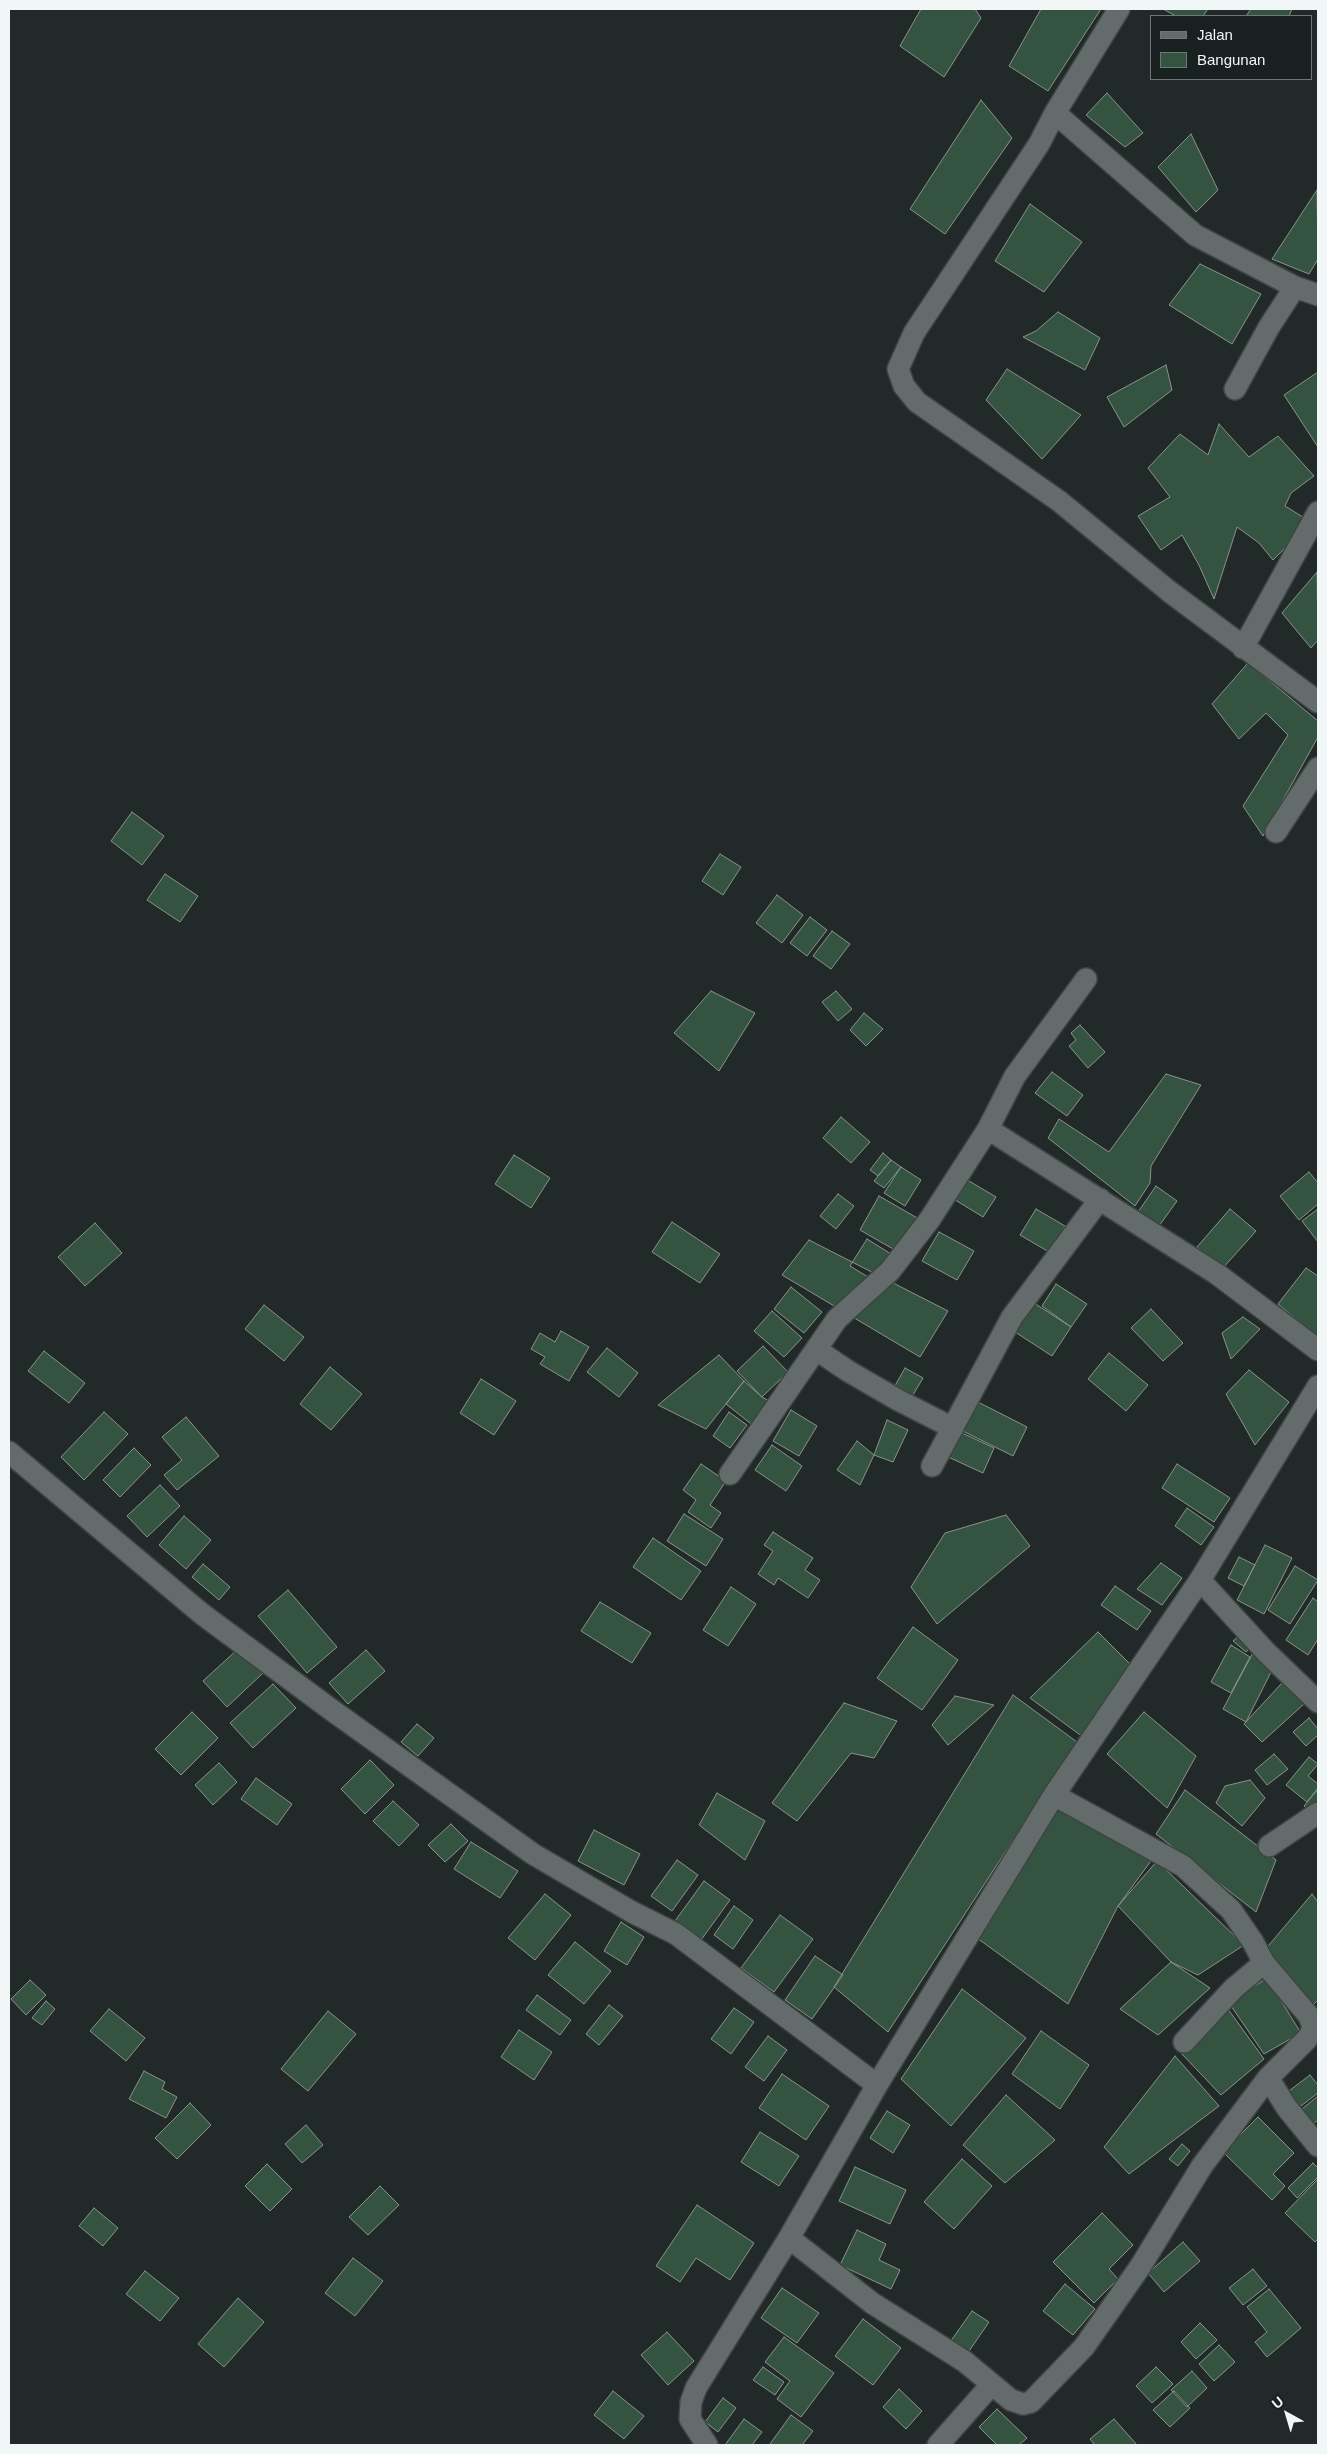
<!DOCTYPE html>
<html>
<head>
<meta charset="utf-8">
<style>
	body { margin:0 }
	#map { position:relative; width:1327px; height:2454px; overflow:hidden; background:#222a29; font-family:Arial,sans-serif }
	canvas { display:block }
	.frame { position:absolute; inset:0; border:10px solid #f1f6f6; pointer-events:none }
	.legend { position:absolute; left:1150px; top:15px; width:162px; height:65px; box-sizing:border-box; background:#182020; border:1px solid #6f7676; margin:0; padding:6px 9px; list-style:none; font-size:15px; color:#f1f6f6 }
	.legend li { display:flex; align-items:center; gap:10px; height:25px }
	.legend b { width:25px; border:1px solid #6f7676 }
	.north { position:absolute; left:1262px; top:2389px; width:50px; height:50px; -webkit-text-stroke:4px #182020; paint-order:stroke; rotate:321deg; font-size:14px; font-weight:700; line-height:20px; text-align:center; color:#f1f6f6 }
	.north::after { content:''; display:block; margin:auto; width:18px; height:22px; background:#f1f6f6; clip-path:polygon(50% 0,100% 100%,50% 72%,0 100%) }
</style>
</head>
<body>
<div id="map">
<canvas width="1327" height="2454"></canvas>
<div class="frame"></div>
<ul class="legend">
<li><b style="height:6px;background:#636c6b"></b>Jalan</li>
<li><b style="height:14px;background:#345340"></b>Bangunan</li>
</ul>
<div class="north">U</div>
</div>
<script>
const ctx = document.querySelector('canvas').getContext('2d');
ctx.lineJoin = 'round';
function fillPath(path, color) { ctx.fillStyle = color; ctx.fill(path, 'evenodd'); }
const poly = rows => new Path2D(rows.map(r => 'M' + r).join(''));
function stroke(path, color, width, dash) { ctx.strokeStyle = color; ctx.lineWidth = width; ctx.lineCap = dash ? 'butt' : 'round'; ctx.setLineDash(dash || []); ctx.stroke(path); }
const building = poly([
	[921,9,975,9,981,18,944,77,900,46,921,9],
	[1041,9,1101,9,1048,91,1009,66,1041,9],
	[1163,9,1208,9,1203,16,1176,16,1163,9],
	[1251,9,1292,9,1289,16,1246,16,1251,9],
	[1107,93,1143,133,1125,147,1086,115,1107,93],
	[981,100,1012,138,945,234,910,209,981,100],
	[1191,134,1218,190,1196,212,1158,167,1191,134],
	[1317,190,1318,259,1309,274,1272,259,1317,190],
	[1030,204,1082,242,1044,292,995,261,1030,204],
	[1200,264,1261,294,1232,344,1169,305,1200,264],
	[1058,312,1100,338,1085,370,1023,337,1036,331,1058,312],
	[1166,365,1172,390,1124,427,1107,397,1166,365],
	[1007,369,1081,415,1042,459,986,400,1007,369],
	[1318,372,1318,447,1284,395,1318,372],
	[1219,424,1249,457,1278,436,1314,476,1291,493,1285,506,1311,522,1273,560,1259,543,1237,527,1214,599,1199,565,1182,535,1161,550,1138,516,1170,497,1148,468,1180,434,1208,455,1219,424],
	[1317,572,1318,640,1311,648,1282,613,1317,572],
	[1248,663,1318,721,1318,737,1263,836,1243,806,1288,735,1266,713,1239,739,1212,704,1248,663],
	[132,812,164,836,142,865,111,841,132,812],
	[720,854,741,867,723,895,702,881,720,854],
	[165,874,198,896,180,922,147,900,165,874],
	[777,895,803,915,782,943,756,923,777,895],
	[810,917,827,930,807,956,790,943,810,917],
	[832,931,850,944,831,969,813,956,832,931],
	[711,991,755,1013,719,1071,674,1033,711,991],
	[836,991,852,1009,838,1021,822,1002,836,991],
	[864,1013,883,1029,866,1046,850,1030,864,1013],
	[1080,1025,1105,1052,1088,1068,1069,1046,1076,1040,1071,1033,1080,1025],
	[1052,1072,1083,1095,1067,1116,1035,1093,1052,1072],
	[1166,1074,1201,1085,1151,1166,1150,1183,1135,1206,1048,1138,1059,1119,1109,1152,1166,1074],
	[841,1117,870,1142,851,1163,823,1138,841,1117],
	[883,1153,891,1160,878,1176,870,1170,883,1153],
	[514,1155,550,1178,531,1208,495,1184,514,1155],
	[891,1160,901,1167,884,1188,874,1181,891,1160],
	[901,1167,921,1180,905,1206,884,1193,901,1167],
	[1309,1172,1318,1183,1318,1204,1299,1220,1280,1196,1309,1172],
	[964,1178,996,1197,983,1217,952,1198,964,1178],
	[1156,1186,1177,1201,1159,1226,1138,1212,1156,1186],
	[838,1194,854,1206,836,1229,820,1216,838,1194],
	[879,1196,919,1219,900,1253,860,1230,879,1196],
	[1036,1209,1065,1226,1049,1252,1020,1235,1036,1209],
	[1230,1209,1256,1231,1222,1269,1197,1247,1230,1209],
	[1318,1209,1318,1242,1302,1221,1318,1209],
	[672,1222,720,1254,700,1283,652,1252,672,1222],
	[95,1223,122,1253,85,1286,58,1257,95,1223],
	[939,1232,974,1251,957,1280,922,1261,939,1232],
	[867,1239,891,1254,873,1280,850,1266,867,1239],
	[809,1240,948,1311,920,1357,782,1275,809,1240],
	[1306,1268,1318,1276,1318,1338,1278,1304,1306,1268],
	[1056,1284,1087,1304,1071,1327,1042,1306,1056,1284],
	[791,1287,822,1312,804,1333,774,1309,791,1287],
	[1031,1301,1071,1327,1052,1356,1012,1330,1031,1301],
	[264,1305,304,1337,284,1361,245,1329,264,1305],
	[1151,1309,1183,1343,1163,1361,1131,1328,1151,1309],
	[772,1311,802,1338,784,1357,754,1331,772,1311],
	[1243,1317,1260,1329,1231,1359,1222,1333,1243,1317],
	[561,1331,589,1347,569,1381,540,1364,545,1357,531,1349,540,1333,555,1342,561,1331],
	[763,1346,788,1372,762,1397,737,1371,763,1346],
	[607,1348,638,1373,619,1397,587,1372,607,1348],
	[44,1351,85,1383,69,1403,28,1371,44,1351],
	[1109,1353,1148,1385,1126,1411,1088,1379,1109,1353],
	[719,1355,744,1381,706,1429,658,1405,719,1355],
	[330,1367,362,1394,331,1430,300,1404,330,1367],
	[905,1368,923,1378,910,1400,892,1391,905,1368],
	[1249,1370,1289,1402,1255,1445,1226,1394,1249,1370],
	[481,1379,516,1401,494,1435,460,1413,481,1379],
	[744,1381,762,1397,773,1403,755,1427,726,1404,744,1381],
	[974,1400,1027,1427,1013,1456,959,1429,974,1400],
	[791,1410,817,1426,799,1456,773,1441,791,1410],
	[104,1412,128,1434,84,1480,61,1457,104,1412],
	[729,1412,747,1425,730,1448,713,1436,729,1412],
	[186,1417,219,1456,177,1490,164,1475,182,1460,162,1437,186,1417],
	[887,1420,908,1430,893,1462,874,1455,887,1420],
	[958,1431,994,1448,983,1473,946,1456,958,1431],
	[857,1441,874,1455,860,1485,837,1470,857,1441],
	[772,1445,802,1466,786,1491,755,1470,772,1445],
	[134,1448,151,1465,120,1497,103,1480,134,1448],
	[701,1464,726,1481,710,1505,721,1513,711,1528,688,1512,696,1500,683,1490,701,1464],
	[1177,1464,1230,1498,1214,1522,1162,1488,1177,1464],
	[160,1485,180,1506,147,1537,127,1516,160,1485],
	[1187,1508,1214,1527,1201,1545,1175,1526,1187,1508],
	[684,1514,723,1539,706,1566,667,1541,684,1514],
	[1006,1515,1030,1546,937,1624,911,1587,945,1533,1006,1515],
	[184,1516,211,1540,186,1569,159,1545,184,1516],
	[773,1532,813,1558,805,1570,820,1580,808,1598,778,1578,774,1585,758,1574,773,1551,764,1545,773,1532],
	[653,1538,701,1571,681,1600,633,1567,653,1538],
	[1265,1545,1292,1558,1264,1614,1237,1600,1265,1545],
	[1239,1557,1255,1565,1244,1586,1228,1578,1239,1557],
	[1161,1563,1182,1578,1162,1605,1137,1589,1161,1563],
	[203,1564,230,1587,219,1600,192,1577,203,1564],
	[1295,1566,1318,1580,1290,1624,1268,1610,1295,1566],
	[1115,1586,1151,1611,1137,1630,1101,1605,1115,1586],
	[731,1587,756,1604,728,1646,703,1630,731,1587],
	[288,1590,337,1647,307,1673,258,1616,288,1590],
	[1313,1598,1318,1602,1318,1639,1308,1655,1286,1640,1313,1598],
	[600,1602,651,1633,632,1663,581,1631,600,1602],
	[913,1627,958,1660,922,1710,877,1678,913,1627],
	[1098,1632,1132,1666,1083,1737,1030,1698,1098,1632],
	[1241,1634,1254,1643,1246,1652,1233,1641,1241,1634],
	[1231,1645,1250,1657,1231,1693,1211,1682,1231,1645],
	[239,1648,263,1673,227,1707,203,1681,239,1648],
	[1255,1649,1275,1664,1246,1722,1223,1709,1255,1649],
	[366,1650,385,1671,348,1704,329,1683,366,1650],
	[1282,1683,1304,1704,1262,1742,1244,1724,1282,1683],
	[273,1684,296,1708,253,1748,230,1723,273,1684],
	[1013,1695,1077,1742,888,2032,834,1987,1013,1695],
	[955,1696,994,1705,948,1745,932,1725,955,1696],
	[844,1703,897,1721,874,1758,851,1753,797,1821,772,1803,844,1703],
	[192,1712,218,1738,181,1775,155,1749,192,1712],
	[1144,1712,1196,1756,1167,1808,1107,1754,1144,1712],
	[1309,1718,1318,1729,1318,1735,1306,1746,1293,1732,1309,1718],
	[417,1724,434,1738,418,1756,401,1742,417,1724],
	[1274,1754,1288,1769,1267,1785,1255,1770,1274,1754],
	[1309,1757,1318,1764,1308,1776,1318,1784,1318,1788,1307,1802,1286,1785,1309,1757],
	[370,1760,394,1785,365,1814,341,1789,370,1760],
	[219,1763,237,1782,213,1805,195,1785,219,1763],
	[256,1778,292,1804,277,1825,241,1799,256,1778],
	[1250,1780,1265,1798,1242,1826,1216,1803,1225,1786,1250,1780],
	[1185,1790,1276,1860,1256,1912,1156,1834,1185,1790],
	[1317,1790,1318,1802,1311,1812,1304,1806,1317,1790],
	[717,1793,765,1821,745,1860,699,1825,717,1793],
	[1054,1798,1156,1854,1118,1906,1068,2004,977,1938,1054,1798],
	[393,1801,419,1825,399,1846,373,1821,393,1801],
	[451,1824,468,1841,445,1862,428,1845,451,1824],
	[594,1830,640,1854,624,1885,578,1861,594,1830],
	[471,1842,518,1871,500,1898,454,1869,471,1842],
	[677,1860,698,1875,672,1911,651,1896,677,1860],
	[1157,1861,1244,1945,1198,1975,1171,1962,1118,1906,1157,1861],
	[704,1881,730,1900,701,1940,675,1921,704,1881],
	[545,1894,571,1915,535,1960,508,1938,545,1894],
	[1312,1894,1318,1902,1318,2000,1314,2004,1264,1951,1312,1894],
	[734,1906,753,1920,733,1949,714,1935,734,1906],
	[780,1915,813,1939,774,1992,741,1968,780,1915],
	[621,1922,644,1937,627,1965,604,1951,621,1922],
	[575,1942,611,1971,584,2004,548,1975,575,1942],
	[815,1956,843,1975,812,2019,785,2000,815,1956],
	[1171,1962,1210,1988,1158,2035,1120,2009,1171,1962],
	[1267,1978,1301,2033,1264,2054,1229,2003,1267,1978],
	[30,1980,46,1995,26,2015,11,1999,30,1980],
	[962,1989,1026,2038,951,2126,901,2079,962,1989],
	[537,1995,571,2020,560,2035,526,2010,537,1995],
	[46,2001,55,2009,42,2025,32,2018,46,2001],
	[609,2005,623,2016,599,2045,586,2034,609,2005],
	[1225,2005,1264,2059,1221,2095,1180,2052,1225,2005],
	[734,2008,754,2022,731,2054,711,2039,734,2008],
	[109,2009,145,2038,126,2061,90,2031,109,2009],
	[328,2011,356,2034,308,2091,281,2069,328,2011],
	[519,2030,552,2052,534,2080,501,2057,519,2030],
	[1041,2031,1089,2065,1060,2109,1012,2074,1041,2031],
	[768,2036,787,2050,764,2081,745,2067,768,2036],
	[1175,2056,1219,2106,1129,2174,1104,2147,1175,2056],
	[144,2071,165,2082,162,2089,177,2097,166,2118,129,2099,144,2071],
	[782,2074,829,2106,806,2140,759,2108,782,2074],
	[1310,2075,1318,2085,1318,2093,1297,2109,1285,2094,1310,2075],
	[1006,2095,1055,2140,1005,2183,963,2145,1006,2095],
	[1318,2096,1318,2120,1308,2128,1297,2113,1318,2096],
	[190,2103,211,2125,177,2159,155,2138,190,2103],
	[887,2111,910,2125,893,2153,870,2138,887,2111],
	[1258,2117,1294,2153,1273,2174,1285,2186,1272,2200,1223,2152,1258,2117],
	[306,2125,323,2145,302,2163,285,2144,306,2125],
	[760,2132,799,2156,779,2186,741,2162,760,2132],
	[1182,2144,1190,2151,1178,2166,1169,2159,1182,2144],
	[962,2159,992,2186,954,2229,924,2202,962,2159],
	[1313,2163,1318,2168,1318,2177,1297,2198,1288,2188,1313,2163],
	[267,2164,292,2189,270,2211,245,2186,267,2164],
	[855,2167,906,2190,890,2224,839,2201,855,2167],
	[1318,2179,1318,2239,1315,2242,1285,2213,1318,2179],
	[380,2186,399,2205,368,2235,349,2217,380,2186],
	[697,2205,754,2243,730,2280,696,2258,680,2282,656,2266,697,2205],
	[94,2208,118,2228,103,2246,79,2226,94,2208],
	[1102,2213,1133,2245,1109,2269,1118,2279,1094,2303,1053,2262,1102,2213],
	[857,2230,886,2244,879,2260,900,2270,891,2289,840,2265,857,2230],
	[1183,2242,1200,2261,1164,2292,1148,2273,1183,2242],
	[353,2258,383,2281,355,2316,325,2293,353,2258],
	[1253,2269,1267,2286,1243,2305,1229,2288,1253,2269],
	[145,2271,179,2298,160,2321,126,2294,145,2271],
	[1065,2284,1095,2309,1073,2335,1043,2311,1065,2284],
	[782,2288,819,2313,797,2343,761,2318,782,2288],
	[1269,2289,1301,2328,1267,2357,1255,2342,1267,2332,1247,2307,1269,2289],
	[238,2298,264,2322,224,2367,198,2344,238,2298],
	[972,2311,989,2322,965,2357,948,2345,972,2311],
	[863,2319,901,2348,873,2385,835,2356,863,2319],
	[1200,2323,1217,2340,1196,2359,1181,2342,1200,2323],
	[667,2332,694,2361,668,2385,641,2355,667,2332],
	[784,2337,834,2373,801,2417,777,2399,790,2381,765,2362,784,2337],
	[1219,2345,1235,2362,1214,2381,1199,2364,1219,2345],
	[763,2367,784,2382,775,2395,753,2380,763,2367],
	[1156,2367,1173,2384,1152,2403,1136,2386,1156,2367],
	[1192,2371,1207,2388,1187,2407,1171,2390,1192,2371],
	[899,2389,922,2411,906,2429,883,2407,899,2389],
	[613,2391,644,2416,624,2439,594,2415,613,2391],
	[1174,2391,1190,2408,1170,2427,1153,2410,1174,2391],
	[723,2398,736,2408,718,2432,705,2422,723,2398],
	[997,2409,1027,2438,1019,2445,997,2445,979,2427,997,2409],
	[791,2415,813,2431,802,2445,772,2445,770,2444,791,2415],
	[744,2419,762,2432,752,2445,725,2445,744,2419],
	[1114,2419,1137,2445,1095,2445,1090,2439,1114,2419]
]);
fillPath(building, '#345340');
stroke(building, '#8b928d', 1);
const street = poly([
	[1119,9,1055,113,1039,144,914,333,898,369,904,386,917,402,1059,501,1170,592,1318,702],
	[1055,113,1195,235,1295,287,1318,295],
	[1235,389,1269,327,1295,287],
	[1243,648,1318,512],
	[1276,832,1318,768],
	[988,1129,1217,1274,1318,1350],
	[817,1350,848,1371,898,1400,953,1428],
	[9,1452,202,1614,333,1711,533,1854,632,1912,676,1934,877,2085,1054,1795,1200,1580,1318,1386],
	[932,1466,1012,1317,1100,1199],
	[730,1474,837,1319,890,1271,930,1219,988,1129,1015,1076,1086,979],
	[1200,1580,1266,1652,1318,1702],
	[1054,1795,1183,1866,1231,1910,1253,1942,1264,1963,1309,2016,1312,2024,1312,2032,1307,2039,1268,2078,1287,2108,1318,2146],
	[1269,1846,1318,1813],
	[1184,2042,1234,1988,1264,1963],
	[789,2238,872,2303,964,2361,1011,2400,1023,2404,1031,2402,1084,2347,1140,2267,1202,2166,1268,2078],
	[707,2445,690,2419,691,2402,696,2388,789,2238,877,2085],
	[938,2445,992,2384]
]);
stroke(street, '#3e4444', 24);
stroke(street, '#636c6b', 21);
</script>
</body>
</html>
